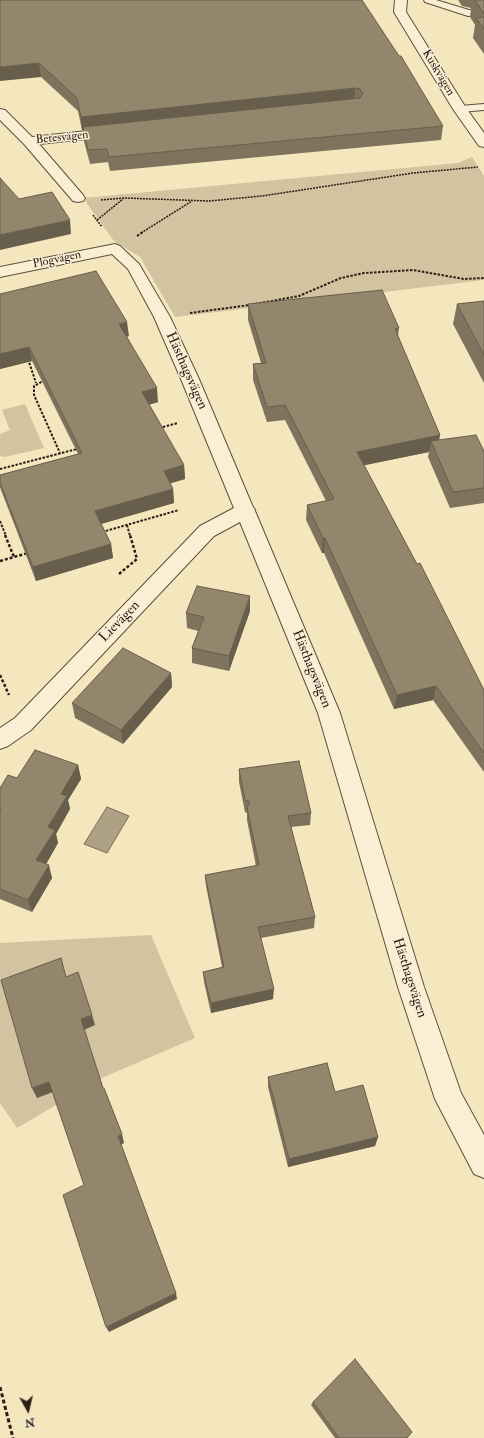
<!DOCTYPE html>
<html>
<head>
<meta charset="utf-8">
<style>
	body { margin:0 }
	#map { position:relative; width:484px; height:1438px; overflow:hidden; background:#f4e6bd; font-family:"IM FELL Double Pica",serif }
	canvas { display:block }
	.north { position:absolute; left:8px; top:1390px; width:40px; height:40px; -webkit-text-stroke:3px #f8efd4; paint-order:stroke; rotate:172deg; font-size:11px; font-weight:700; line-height:16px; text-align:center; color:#2a1d15 }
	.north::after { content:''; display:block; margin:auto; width:14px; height:18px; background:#2a1d15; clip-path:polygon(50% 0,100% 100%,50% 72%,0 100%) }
</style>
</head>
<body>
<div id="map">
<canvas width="484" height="1438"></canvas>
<div class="north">N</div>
</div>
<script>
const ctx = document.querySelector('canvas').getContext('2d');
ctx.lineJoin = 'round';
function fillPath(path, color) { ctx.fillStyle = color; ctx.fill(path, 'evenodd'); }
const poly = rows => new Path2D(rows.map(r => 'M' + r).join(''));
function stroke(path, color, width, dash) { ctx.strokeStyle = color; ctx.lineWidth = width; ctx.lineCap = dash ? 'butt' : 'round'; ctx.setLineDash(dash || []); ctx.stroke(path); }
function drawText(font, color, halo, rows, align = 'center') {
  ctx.font = font + ' "IM FELL Double Pica",serif'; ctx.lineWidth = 3; ctx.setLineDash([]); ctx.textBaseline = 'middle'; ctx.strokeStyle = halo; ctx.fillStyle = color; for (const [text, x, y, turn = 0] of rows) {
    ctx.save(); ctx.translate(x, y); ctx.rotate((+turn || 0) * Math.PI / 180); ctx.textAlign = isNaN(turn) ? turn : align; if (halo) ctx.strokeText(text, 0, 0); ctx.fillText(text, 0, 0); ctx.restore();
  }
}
fillPath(poly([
	[472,157,484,176,484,280,175,317,140,257,114,241,83,198,458,163],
	[25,404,44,448,5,457,0,456,0,434,10,430,2,410],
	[151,935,195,1038,104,1077,17,1128,0,1103,0,943]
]), '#d2c4a0');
const water = poly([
	[107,807,129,816,107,853,84,844,107,807]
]);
fillPath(water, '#afa284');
stroke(water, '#7a6d58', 1);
const lane = poly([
	[424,0,436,0,469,10,484,9,484,15,468,16,425,2,424,0],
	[484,104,484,110,460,112,455,109,460,106,484,104]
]);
const street = poly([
	[395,0,407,0,406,12,466,108,484,133,484,147,479,146,453,109,394,12,395,0],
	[0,109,5,110,32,137,114,128,119,129,121,132,119,135,114,136,39,144,83,195,85,198,83,201,78,202,73,201,24,144,0,120,0,109],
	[115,244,120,246,139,264,170,317,199,379,252,505,255,510,255,511,340,713,424,987,461,1093,484,1135,484,1178,474,1174,435,1099,398,987,318,713,240,522,214,536,31,730,8,746,0,749,0,728,15,718,200,526,234,508,181,379,154,317,128,269,112,254,0,277,0,267,115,244]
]);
stroke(lane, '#5c4f3f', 2);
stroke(street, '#5c4f3f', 2);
stroke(poly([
	[101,200,124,198,209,201,262,196,413,173,478,167],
	[93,215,102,227],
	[97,220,123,199],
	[141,233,192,201]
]), '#2a1d15', 1.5, [2, 1]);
stroke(poly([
	[137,236,143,232],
	[255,304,299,296,341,278,364,273,413,270,464,279,484,278],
	[190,313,250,305],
	[28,359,36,383],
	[45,380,34,386,34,395,60,453],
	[159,428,178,423],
	[0,469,77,449],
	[0,521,6,536],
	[127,525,130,536],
	[102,532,179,510]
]), '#2a1d15', 2, [2.5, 1.5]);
stroke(poly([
	[5,535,14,557],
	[0,561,28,553],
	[119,574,137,559,130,535],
	[0,675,9,695]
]), '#2a1d15', 2.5, [3, 2]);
stroke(poly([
	[0,1387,13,1438]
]), '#2a1d15', 3, [4, 2.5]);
fillPath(lane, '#f8efd4');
fillPath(street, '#f8efd4');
fillPath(poly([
	[0,0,362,0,443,126,441,140,110,171,108,162,90,164,84,141,83,130,82,130,78,111,41,77],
	[458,0,484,0,484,54,473,38,475,25,470,17,471,8,462,6],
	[0,294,129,336,127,336,158,402,149,405,184,465,185,479,170,483,173,489,174,503,101,524,111,544,113,558,36,581,1,490,0,487,0,475,78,454,32,361,0,369],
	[484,301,484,383,453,324,457,304],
	[248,304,399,328,398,336,440,435,439,440,484,451,484,503,450,508,428,457,429,452,364,465,484,690,484,772,433,700,394,709,324,553,322,553,306,520,307,505,326,501,285,420,267,422,253,380,253,364,261,363,248,320],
	[250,611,229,671,192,663,192,648,198,631,187,628,186,613],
	[171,673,172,687,123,744,75,718,72,703],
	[78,765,81,779,68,800,70,809,56,834,58,843,46,864,52,878,32,912,0,899,0,788,17,778],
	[239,769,311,813,310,825,291,827,315,917,314,928,261,938,273,999,211,1013,204,982,203,972,222,967,206,886,205,875,256,866,247,820,247,813,245,812,239,782],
	[268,1077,335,1092,378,1137,375,1146,288,1167,268,1087],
	[313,1402,407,1438,335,1438,311,1405]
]), '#7e735d');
fillPath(poly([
	[39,63,41,77,0,81,0,67],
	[355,88,354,102,83,127,83,130,82,130,81,117],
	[70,220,71,234,0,250,0,235],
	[127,322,129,336,121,338,119,324],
	[29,347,32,361,0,369,0,354],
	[157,388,158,402,143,406,142,392],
	[440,435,437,450,431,441,429,452,356,467,357,452],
	[184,465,185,479,165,485,164,471],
	[173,489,174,503,97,525,95,511],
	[323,538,325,538,324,553,322,553],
	[111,544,113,558,36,581,33,567],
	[250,596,250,611,229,671,229,656],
	[171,673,172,687,123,744,121,730],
	[436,686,433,700,394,709,397,695],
	[78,765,81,779,68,800,70,809,56,834,58,843,41,873,36,860,61,794],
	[49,865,52,878,32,912,28,900],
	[274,989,273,999,211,1013,211,1003],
	[92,1015,95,1025,84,1030,81,1019],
	[49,1082,53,1092,37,1098,32,1088],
	[122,1134,124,1143,121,1145,118,1136],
	[378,1137,375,1146,288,1167,289,1159],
	[176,1293,177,1299,109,1332,106,1327]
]), '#675e4c');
const building = poly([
	[0,0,362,0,399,56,401,56,443,126,109,157,107,149,88,150,83,127,360,98,363,93,360,89,355,88,81,117,77,98,39,63,0,67,0,0],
	[475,0,484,0,484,14,475,0],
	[484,17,484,29,476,18,484,17],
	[0,178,19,199,52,192,70,220,0,235,0,178],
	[96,271,127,322,119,324,157,388,142,392,184,465,164,471,173,489,95,511,111,544,33,567,0,483,0,475,82,453,29,347,0,354,0,294,96,271],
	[382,290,399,328,395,329,440,435,357,452,417,564,420,563,484,690,484,753,436,686,397,695,325,538,323,538,307,505,334,499,285,405,267,407,253,364,266,363,248,304,382,290],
	[484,301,484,355,457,304,484,301],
	[476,435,484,451,484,488,453,492,431,441,476,435],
	[197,586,250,596,229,656,192,648,204,617,186,613,197,586],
	[123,648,171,673,121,730,72,703,123,648],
	[35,750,78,765,61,794,67,796,48,827,55,830,36,860,49,865,28,900,0,889,0,810,1,808,0,808,0,788,8,775,17,778,35,750],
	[299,761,311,813,288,816,315,917,258,927,274,989,211,1003,203,972,224,967,205,875,259,865,247,808,250,802,245,800,239,769,299,761],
	[61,958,66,977,78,972,92,1015,81,1019,103,1088,104,1088,122,1134,118,1136,176,1293,106,1327,63,1195,84,1185,49,1082,32,1088,1,980,61,958],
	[327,1063,335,1092,363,1085,378,1137,289,1159,268,1077,327,1063],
	[355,1359,412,1432,407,1438,339,1438,313,1402,355,1359]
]);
fillPath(building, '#93866c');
stroke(building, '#675e4c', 1);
drawText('12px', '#2a1d15', '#f8efd4', [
	["Kuskvägen",438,73,59],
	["Betesvägen",62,138,-6],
	["Plogvägen",57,260,-12]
]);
drawText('14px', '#2a1d15', '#f8efd4', [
	["Hästhagsvägen",186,371,66],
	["Lievägen",120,622,-46],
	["Hästhagsvägen",311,669,68],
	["Hästhagsvägen",409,978,72]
]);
</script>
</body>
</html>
